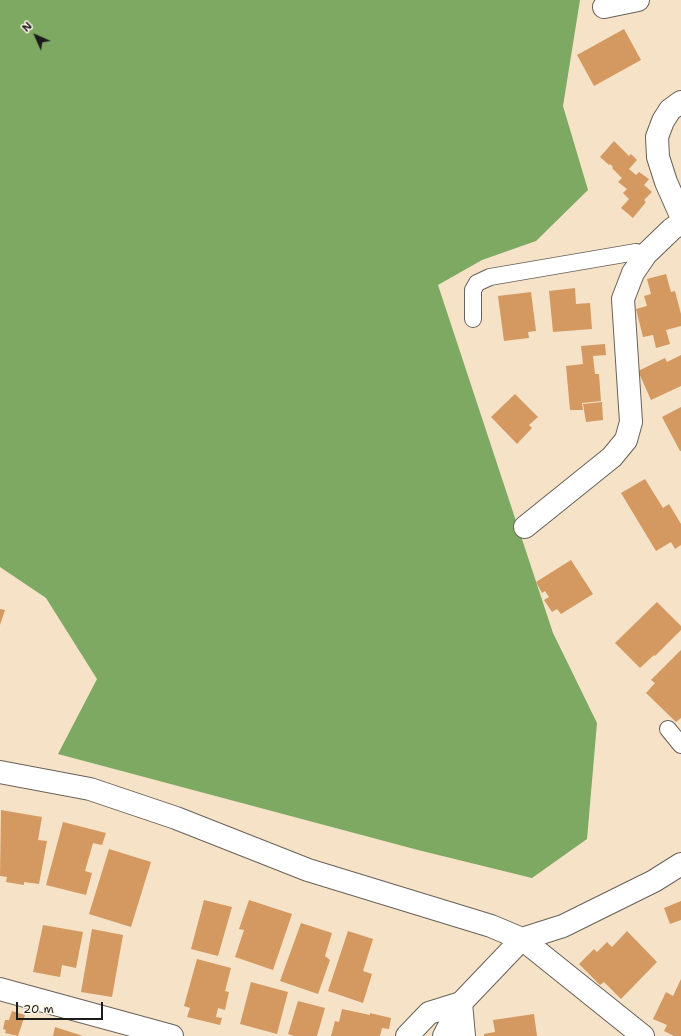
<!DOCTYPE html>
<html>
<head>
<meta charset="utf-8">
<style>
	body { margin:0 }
	#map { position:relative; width:681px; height:1036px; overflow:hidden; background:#f6e2c7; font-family:"Shantell Sans",sans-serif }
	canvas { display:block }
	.north { position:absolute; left:16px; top:16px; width:40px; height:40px; -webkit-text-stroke:3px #fcf5e5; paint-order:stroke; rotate:315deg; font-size:11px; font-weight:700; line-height:16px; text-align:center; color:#1c1c1c }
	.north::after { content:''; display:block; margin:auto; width:14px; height:18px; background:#1c1c1c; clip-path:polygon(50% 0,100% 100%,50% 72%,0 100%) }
	.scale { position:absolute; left:16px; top:1002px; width:87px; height:18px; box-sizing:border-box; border:2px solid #1c1c1c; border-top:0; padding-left:5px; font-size:12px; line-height:14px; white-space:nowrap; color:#1c1c1c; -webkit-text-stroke:3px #fcf5e5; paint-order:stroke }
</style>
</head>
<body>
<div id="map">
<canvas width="681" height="1036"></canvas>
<div class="north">N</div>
<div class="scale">20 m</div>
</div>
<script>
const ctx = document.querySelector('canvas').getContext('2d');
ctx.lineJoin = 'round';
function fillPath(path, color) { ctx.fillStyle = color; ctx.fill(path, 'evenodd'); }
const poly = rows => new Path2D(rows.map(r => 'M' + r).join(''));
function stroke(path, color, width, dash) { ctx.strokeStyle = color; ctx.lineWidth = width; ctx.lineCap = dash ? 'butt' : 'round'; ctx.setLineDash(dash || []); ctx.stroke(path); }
fillPath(poly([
	[0,0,580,0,563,106,588,190,536,241,482,260,438,285,553,633,597,723,587,839,532,878,418,850,58,754,97,679,46,598,0,567]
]), '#7da962');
fillPath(poly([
	[624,29,641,60,594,86,577,55],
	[614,141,629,156,631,154,637,160,629,169,636,175,639,172,649,179,644,185,652,192,644,200,646,202,633,218,621,208,629,199,623,193,627,189,618,182,622,178,612,168,613,167,610,164,609,165,600,157],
	[666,274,671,292,675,291,681,314,681,326,666,330,670,344,656,348,653,335,643,337,636,309,647,306,644,296,651,294,647,279],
	[575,288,576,304,590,303,592,329,553,332,549,291],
	[531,292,536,331,528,332,529,338,504,341,498,296],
	[605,344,606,355,593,356,595,374,599,374,601,401,582,403,583,410,570,410,566,366,583,364,581,346],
	[681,355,681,386,651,400,638,371,665,358,667,362],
	[515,394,538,417,529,425,532,428,517,444,491,417],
	[602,402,603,420,586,422,583,404],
	[681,407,681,451,680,451,662,417],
	[645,479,663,508,669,504,681,524,681,545,675,549,671,542,656,551,621,493],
	[571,560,593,594,561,614,557,609,552,612,544,600,549,597,545,591,542,593,536,582],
	[657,602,681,626,681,630,655,656,654,655,640,668,615,643],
	[0,609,5,610,0,625],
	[681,650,681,718,676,722,646,693,655,683,651,680],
	[1,810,42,817,38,840,47,841,39,884,24,882,24,885,6,882,7,877,0,876],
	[63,822,106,833,102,845,93,843,85,871,92,873,86,895,46,885],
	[109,849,151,862,131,927,89,914],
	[204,900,232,907,218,956,191,949],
	[249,900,292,914,273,970,235,957,244,930,239,929],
	[681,901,681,920,670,924,664,908],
	[301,923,332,933,325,956,330,960,318,994,280,981],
	[43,925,83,932,76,968,62,965,60,977,33,972],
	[92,929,123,935,112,997,81,992],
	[348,931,373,939,363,971,372,974,363,1003,328,991],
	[627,931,657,962,621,999,604,982,600,985,579,964,594,949,597,952,607,942,612,947],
	[197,959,231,968,225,991,229,992,225,1010,218,1008,216,1017,222,1018,220,1025,187,1017,190,1008,184,1006],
	[681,979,681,1036,674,1036,664,1031,667,1025,653,1019,666,992,673,996],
	[251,982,288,992,277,1034,240,1024],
	[298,1001,325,1008,317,1036,294,1036,288,1034],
	[342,1009,370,1015,370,1013,391,1018,389,1029,382,1028,380,1036,331,1036,335,1021,339,1022],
	[12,1011,25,1015,18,1036,5,1033,6,1030,3,1029,5,1020,9,1020],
	[534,1014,537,1036,484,1036,484,1034,495,1032,493,1020],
	[55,1027,83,1036,53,1036]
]), '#d39960');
const service = poly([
	[473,319,473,290,477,283,490,277,636,252,646,254],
	[668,729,681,745]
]);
const minor = poly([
	[604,7,638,0],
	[681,102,670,110,663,121,657,137,658,157,666,182,681,216],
	[525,527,612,457,626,440,631,422,623,299,633,273,646,254,672,229,681,223],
	[0,772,90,789,176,818,308,870,491,926,522,939,643,1036],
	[0,989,172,1036],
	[461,1003,464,1036],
	[407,1036,429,1013,461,1003],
	[444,1036,461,1003,522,939,563,926,654,881,681,864]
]);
stroke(service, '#686158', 18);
stroke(minor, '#686158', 24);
stroke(service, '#fff', 16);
stroke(minor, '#fff', 22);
</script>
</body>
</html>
